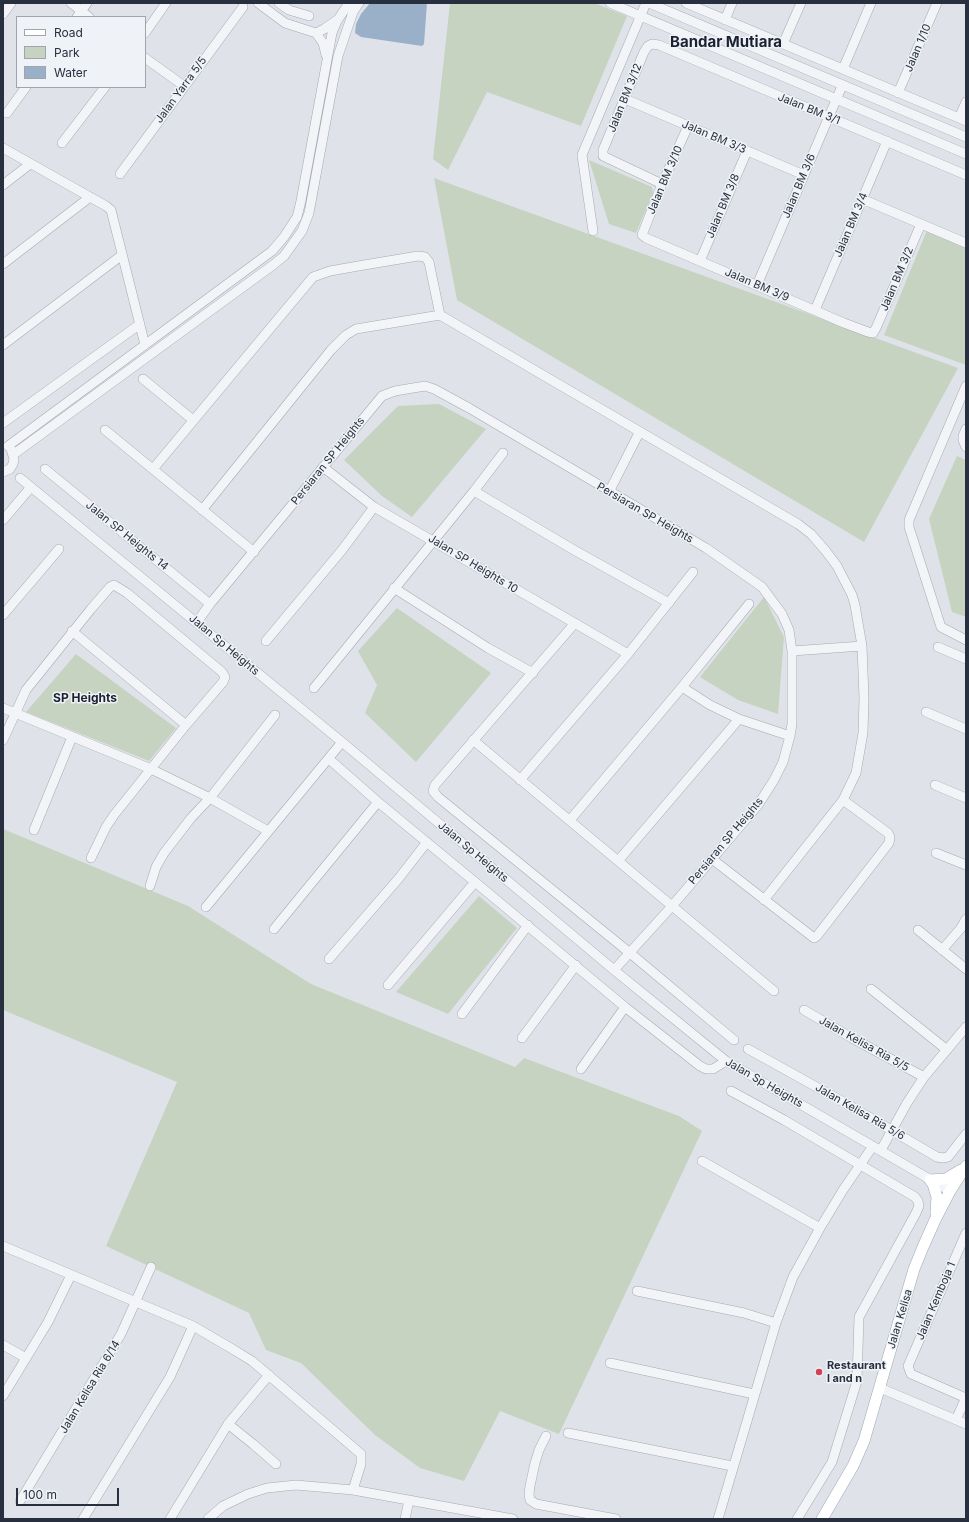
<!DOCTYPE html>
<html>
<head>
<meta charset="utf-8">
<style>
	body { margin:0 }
	#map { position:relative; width:969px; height:1522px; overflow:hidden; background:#dfe3e9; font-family:Inter,sans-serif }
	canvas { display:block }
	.frame { position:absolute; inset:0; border:4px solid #283040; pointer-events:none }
	.legend { position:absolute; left:16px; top:16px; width:130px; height:72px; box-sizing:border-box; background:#eff2f6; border:1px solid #9fa4ad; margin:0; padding:5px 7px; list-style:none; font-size:12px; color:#283040 }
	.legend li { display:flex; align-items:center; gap:8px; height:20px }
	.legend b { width:20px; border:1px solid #9fa4ad }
	.scale { position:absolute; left:16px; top:1488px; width:103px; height:18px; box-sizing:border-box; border:2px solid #283040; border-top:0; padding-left:5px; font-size:12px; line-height:14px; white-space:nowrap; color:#283040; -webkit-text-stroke:3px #eff2f6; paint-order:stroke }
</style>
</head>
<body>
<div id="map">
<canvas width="969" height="1522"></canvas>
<div class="frame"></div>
<ul class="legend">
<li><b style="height:5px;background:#fff"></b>Road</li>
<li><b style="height:11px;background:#c5d3c0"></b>Park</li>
<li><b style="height:11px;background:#9ab0c9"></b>Water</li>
</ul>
<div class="scale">100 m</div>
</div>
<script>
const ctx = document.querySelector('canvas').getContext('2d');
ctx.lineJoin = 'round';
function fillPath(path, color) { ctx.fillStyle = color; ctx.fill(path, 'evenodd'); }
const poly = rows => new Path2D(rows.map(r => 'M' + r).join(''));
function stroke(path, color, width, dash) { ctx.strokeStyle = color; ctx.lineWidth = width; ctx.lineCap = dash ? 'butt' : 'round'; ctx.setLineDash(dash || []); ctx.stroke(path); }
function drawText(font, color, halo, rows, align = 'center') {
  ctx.font = font + ' Inter,sans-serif'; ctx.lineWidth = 3; ctx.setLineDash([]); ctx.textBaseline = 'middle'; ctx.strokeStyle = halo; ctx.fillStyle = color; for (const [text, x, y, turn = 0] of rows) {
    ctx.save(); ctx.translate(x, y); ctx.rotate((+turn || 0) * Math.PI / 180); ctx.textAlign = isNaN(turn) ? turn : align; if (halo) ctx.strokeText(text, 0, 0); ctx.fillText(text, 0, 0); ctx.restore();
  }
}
fillPath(poly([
	[450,3,594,3,627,16,581,126,487,92,448,170,433,159],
	[589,160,652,187,653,193,636,233,609,224],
	[434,178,958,368,864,542,457,300],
	[927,230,966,248,966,365,884,335],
	[439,404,486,429,412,517,382,496,344,460,398,406],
	[957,456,966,460,966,617,952,612,929,519],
	[764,597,784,637,778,714,738,700,700,677],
	[397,608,491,673,416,762,365,713,377,685,358,651],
	[76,654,176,728,149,761,26,712],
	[3,829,188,906,311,984,515,1067,524,1058,679,1116,702,1131,559,1434,500,1411,464,1481,420,1468,375,1435,301,1363,266,1350,249,1313,106,1246,177,1082,3,1010],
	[479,896,517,928,448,1014,396,992]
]), '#c5d3c0');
fillPath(poly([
	[370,3,427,3,424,44,422,46,361,37,355,33,356,24,361,14]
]), '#9ab0c9');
const minor = poly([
	[71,3,89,17],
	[258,3,285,23,316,33,323,43,326,55],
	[279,3,289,10,309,16],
	[610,3,966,154],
	[649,3,966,137],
	[686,3,966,121],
	[3,14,11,3],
	[77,17,87,3],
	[725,20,732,3],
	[145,33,166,3],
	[316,33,324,29,337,20],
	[783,44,801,3],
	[145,58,184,86],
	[843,69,871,3],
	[898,93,937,3],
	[625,99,804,175],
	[7,113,26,87],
	[959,118,966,102],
	[688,126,662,184,642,235,646,238,844,323,868,332,873,333,876,328,921,224],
	[62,143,105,87],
	[3,148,106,206,111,210,145,345],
	[120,174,243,7],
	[662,184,603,156,603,150,644,52,648,46,652,44,659,45,966,175],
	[3,185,30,164],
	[862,199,966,243],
	[593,231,582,155,646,3],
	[700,261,747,151],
	[3,264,90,197],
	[757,285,842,86],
	[815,310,887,141],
	[3,345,122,255],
	[143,379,193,420],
	[966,386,909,520,909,527,941,627,966,640],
	[3,423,140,324],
	[966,429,963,436,963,440,966,447],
	[105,430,254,552],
	[8,446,272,251,284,237,297,217,301,201,332,33,337,21,349,3],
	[14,454,273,265,284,256,302,231,309,213,338,56,353,12,359,3],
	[323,467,374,507,628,654],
	[45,469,210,604],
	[153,469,313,277,330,271,364,265,418,256,425,257,429,262,440,315],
	[3,472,10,469,13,464,14,459,11,449],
	[20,478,342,742,614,970,726,1061,950,1191],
	[474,491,574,550,669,603],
	[609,492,639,433],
	[202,510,331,350,346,335,356,329,440,315,798,524,811,534,825,550,837,566,852,595,855,605,862,646,864,698,863,733,856,773,843,800,764,900],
	[3,520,31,487],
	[394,588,488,648,533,673],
	[3,615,59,549],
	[197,622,210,604,382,396,395,391,425,386,434,389,469,408,706,548,762,587,782,614,789,630,792,651,792,724,790,736,783,762,774,780,758,805,672,906,614,970],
	[575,623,435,785,433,791,438,797,630,953,734,1040],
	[72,631,186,725],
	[266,641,342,550,374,507],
	[938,647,966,659],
	[792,651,862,646],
	[682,687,710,705,739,719,790,736],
	[314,688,474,491,503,453],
	[3,708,151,769,210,798,268,831],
	[926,712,966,729],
	[3,740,26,690,91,609,110,587,114,585,127,593,222,672,225,677,223,682,186,725,114,815,106,827,91,858],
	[473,740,774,991],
	[329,759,378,802,475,882,625,1007,700,1066,706,1069,713,1069,726,1061],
	[520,780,628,654,693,572],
	[935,785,966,798],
	[570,820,682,687,749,604],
	[34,830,72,737],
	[936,853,966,865],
	[712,859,814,938,817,936,889,843,890,837,888,833,843,800],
	[618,861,739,719],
	[150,886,156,867,164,853,191,818,210,798,275,715],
	[206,907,342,742],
	[274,929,378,802],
	[918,930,966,969],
	[942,950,961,928,966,919],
	[329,959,399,878,427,842],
	[388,985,475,882],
	[871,989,947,1050],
	[804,1010,852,1038,924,1077],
	[462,1014,528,925],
	[522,1038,576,965],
	[748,1049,840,1100,937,1157,942,1158,948,1157,966,1134],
	[581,1069,625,1007],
	[731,1091,784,1120,915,1197,918,1201,919,1206,916,1213,859,1317,857,1381,832,1462,797,1519],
	[881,1150,907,1103,924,1077,966,1027],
	[702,1161,820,1228],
	[966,1233,908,1366,911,1374,966,1398],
	[3,1246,193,1326,229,1347,252,1361,361,1454,361,1464,353,1490],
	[637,1291,744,1313,776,1323],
	[3,1345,26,1358],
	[610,1363,754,1394],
	[880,1388,966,1424],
	[3,1396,48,1322,71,1275],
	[956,1420,966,1397],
	[228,1424,253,1444,276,1464],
	[568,1433,732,1466],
	[546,1436,539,1450,535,1463,530,1486,529,1494,530,1500,536,1504,616,1519],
	[20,1501,121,1334,151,1267],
	[83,1519,170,1377,193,1326],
	[170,1519,228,1424,269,1375],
	[208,1519,223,1506,248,1494,267,1488,296,1485,353,1490,513,1519],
	[405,1519,409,1500],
	[718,1519,776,1323,793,1277,820,1228,843,1190,873,1146]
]);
const major = poly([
	[930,1180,933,1184,937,1197,936,1213],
	[930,1180,946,1179,961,1170],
	[822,1519,853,1466,864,1441,914,1269,923,1247,935,1220,950,1191,966,1166]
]);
stroke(minor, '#a4aab3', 10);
stroke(major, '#9fa7b5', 12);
stroke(minor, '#f2f4f7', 9);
stroke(major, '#fff', 11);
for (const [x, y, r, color] of [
	[819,1372,4,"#d04254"]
]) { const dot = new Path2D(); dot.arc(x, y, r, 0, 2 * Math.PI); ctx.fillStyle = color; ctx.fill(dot); stroke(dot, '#eff2f6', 1.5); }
drawText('11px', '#283040', '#eff2f6', [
	["Jalan 1/10",918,48,-67],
	["Jalan Yarra 5/5",181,90,-54],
	["Jalan BM 3/12",625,98,-68],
	["Jalan BM 3/1",809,109,22],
	["Jalan BM 3/3",714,137,23],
	["Jalan BM 3/10",665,180,-67],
	["Jalan BM 3/6",799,186,-67],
	["Jalan BM 3/8",723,206,-67],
	["Jalan BM 3/4",851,225,-67],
	["Jalan BM 3/2",897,279,-67],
	["Jalan BM 3/9",757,285,23],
	["Persiaran SP Heights",328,461,-51],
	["Persiaran SP Heights",645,513,30],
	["Jalan SP Heights 14",127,536,39],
	["Jalan SP Heights 10",473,564,31],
	["Jalan Sp Heights",224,645,40],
	["Persiaran SP Heights",726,841,-50],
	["Jalan Sp Heights",473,852,40],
	["Jalan Kelisa Ria 5/5",864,1044,29],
	["Jalan Sp Heights",764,1083,30],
	["Jalan Kelisa Ria 5/6",860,1112,30],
	["Jalan Kemboja 1",936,1301,-67],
	["Jalan Kelisa",900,1319,-73],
	["Jalan Kelisa Ria 6/14",90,1387,-59]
]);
drawText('bold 11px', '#283040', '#eff2f6', [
	["Restaurant",827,1366],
	["l and n",827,1379]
], 'left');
drawText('bold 12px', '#1a2131', '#eff2f6', [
	["SP Heights",85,698]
]);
drawText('bold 15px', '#1a2131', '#eff2f6', [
	["Bandar Mutiara",726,42]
]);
</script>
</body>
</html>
